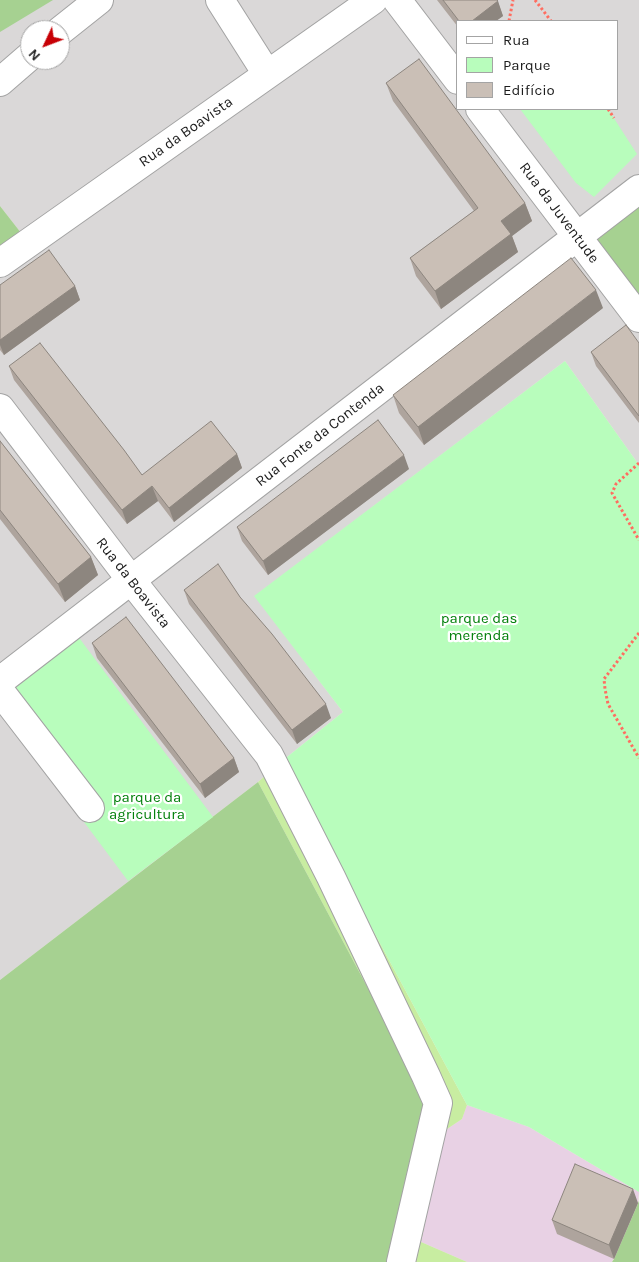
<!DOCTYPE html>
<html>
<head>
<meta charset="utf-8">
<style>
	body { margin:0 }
	#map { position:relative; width:639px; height:1262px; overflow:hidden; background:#eee9e0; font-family:Karla,sans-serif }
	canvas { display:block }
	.legend { position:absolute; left:456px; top:20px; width:162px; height:90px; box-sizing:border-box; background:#fff; border:1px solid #a4a4a4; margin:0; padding:6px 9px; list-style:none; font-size:15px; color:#1c1c1c }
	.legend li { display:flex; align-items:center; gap:10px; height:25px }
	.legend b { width:25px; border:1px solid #a4a4a4 }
	.north { position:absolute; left:20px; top:20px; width:50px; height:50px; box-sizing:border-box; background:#fff; border:1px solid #a4a4a4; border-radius:50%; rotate:227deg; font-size:14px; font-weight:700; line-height:20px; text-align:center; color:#1c1c1c }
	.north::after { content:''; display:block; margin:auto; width:18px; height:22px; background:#c70005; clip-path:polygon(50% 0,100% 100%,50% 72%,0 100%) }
</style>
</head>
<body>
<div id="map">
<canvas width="639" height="1262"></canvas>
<ul class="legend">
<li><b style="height:6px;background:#fff"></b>Rua</li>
<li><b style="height:14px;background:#b8fdbc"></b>Parque</li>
<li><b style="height:14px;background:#cabfb6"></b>Edifício</li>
</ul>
<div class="north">N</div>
</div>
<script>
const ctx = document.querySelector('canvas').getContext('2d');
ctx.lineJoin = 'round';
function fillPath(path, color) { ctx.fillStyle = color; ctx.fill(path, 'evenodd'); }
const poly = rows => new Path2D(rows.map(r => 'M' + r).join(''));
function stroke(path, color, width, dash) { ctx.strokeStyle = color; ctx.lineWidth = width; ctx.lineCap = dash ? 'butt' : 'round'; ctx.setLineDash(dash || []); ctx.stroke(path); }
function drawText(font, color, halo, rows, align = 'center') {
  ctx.font = font + ' Karla,sans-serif'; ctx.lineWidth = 4.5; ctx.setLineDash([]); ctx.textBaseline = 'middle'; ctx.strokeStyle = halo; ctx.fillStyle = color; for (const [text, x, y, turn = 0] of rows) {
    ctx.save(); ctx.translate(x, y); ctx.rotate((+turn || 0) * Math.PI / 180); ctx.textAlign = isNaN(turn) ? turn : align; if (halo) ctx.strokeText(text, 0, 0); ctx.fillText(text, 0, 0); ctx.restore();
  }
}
fillPath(poly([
	[0,0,639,0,639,465,565,361,255,596,343,712,282,761,258,782,0,980,0,255,25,238,0,206],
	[458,21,618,21,618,109,458,109],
	[30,30,60,30,60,60,30,60]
]), '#dad8d8');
fillPath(poly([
	[467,1105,529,1127,639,1192,638,1203,612,1262,467,1262,421,1242,444,1131,462,1119]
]), '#e8d1e4');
fillPath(poly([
	[282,761,467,1105,462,1119,444,1131,258,782],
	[421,1242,467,1262,414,1262]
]), '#c8eda1');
fillPath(poly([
	[0,0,53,0,0,32],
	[639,203,639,296,594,236],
	[0,206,25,238,0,255],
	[258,782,444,1131,421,1242,414,1262,0,1262,0,980],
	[639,1201,639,1262,612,1262,614,1259]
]), '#a6d191');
fillPath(poly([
	[520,109,608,109,637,154,594,197,576,183],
	[565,361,639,465,639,1192,529,1127,467,1105,282,761,343,712,254,596],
	[77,635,213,817,128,881,84,822,101,810,11,691]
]), '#b8fdbc');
const minor = poly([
	[220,0,267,74],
	[397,0,458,80],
	[60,31,99,0],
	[0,82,30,56],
	[480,109,639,318],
	[0,263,373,0],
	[0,408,131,580,269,755,331,877,426,1076,438,1103,401,1262],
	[0,681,639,189],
	[0,691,90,808]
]);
stroke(minor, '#a3a3a3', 30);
stroke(poly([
	[535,0,551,21],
	[509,21,513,0],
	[608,109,614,118],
	[639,463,616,484,612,493,639,540],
	[639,633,604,679,605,689,608,704,639,758]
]), '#ff6d60', 3, [2.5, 2.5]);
stroke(minor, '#fff', 28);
fillPath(poly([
	[437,0,497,0,503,16,496,21,458,21,458,27],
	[386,83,525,203,532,221,512,236,518,252,441,309,416,276,410,258,474,211,393,101],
	[0,285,75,286,80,300,4,355,0,350],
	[603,308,424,445,399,413,393,395],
	[639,343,639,423,596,366,591,352],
	[9,366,142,475,237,454,242,468,174,522,158,501,127,524,14,380],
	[0,441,91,557,98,575,65,602,0,519],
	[409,469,268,575,242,541,237,527],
	[184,590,240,597,331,718,297,744,189,604],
	[92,643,234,758,239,772,205,798,97,658],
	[638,1203,614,1259,557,1234,552,1220]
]), '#aea49d');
fillPath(poly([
	[498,1,503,16,496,21,472,21],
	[525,203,532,221,512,236,518,252,441,309,435,291,501,221],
	[75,286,80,300,4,355,0,345,0,340],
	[596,290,603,308,424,445,418,427],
	[237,454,242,468,174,522,169,508],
	[404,455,409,469,268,575,263,561],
	[152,486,158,501,127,524,122,510],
	[91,557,98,575,65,602,58,584],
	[326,704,331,718,297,744,292,730],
	[234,758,239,772,205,798,200,784],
	[633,1189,638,1203,614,1259,609,1245]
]), '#8d867f');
const building = poly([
	[443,0,497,0,498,1,472,21,459,21,443,0],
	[419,59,525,203,501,221,511,234,435,291,410,258,478,208,386,83,419,59],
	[49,250,75,286,0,340,0,285,49,250],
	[571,258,596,290,418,427,393,395,571,258],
	[626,325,639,343,639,416,591,352,626,325],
	[40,343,124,450,142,475,211,421,237,454,169,508,152,486,122,510,9,366,40,343],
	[378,420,404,455,263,561,237,527,378,420],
	[0,441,91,557,58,584,0,510,0,441],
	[218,564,240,597,272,634,326,704,292,730,184,590,218,564],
	[126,617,234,758,200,784,92,643,126,617],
	[575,1164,633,1189,609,1245,552,1220,575,1164]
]);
fillPath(building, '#cabfb6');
stroke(building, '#8d867f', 1);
drawText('15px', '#1c1c1c', '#fff', [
	["Rua da Boavista",186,132,-35],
	["Rua da Juventude",559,213,53],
	["Rua Fonte da Contenda",320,435,-38],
	["Rua da Boavista",133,583,52]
]);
drawText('15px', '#03800b', '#fff', [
	["parque das",479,619],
	["merenda",479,636],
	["parque da",147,798],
	["agricultura",147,815]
]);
</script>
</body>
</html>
